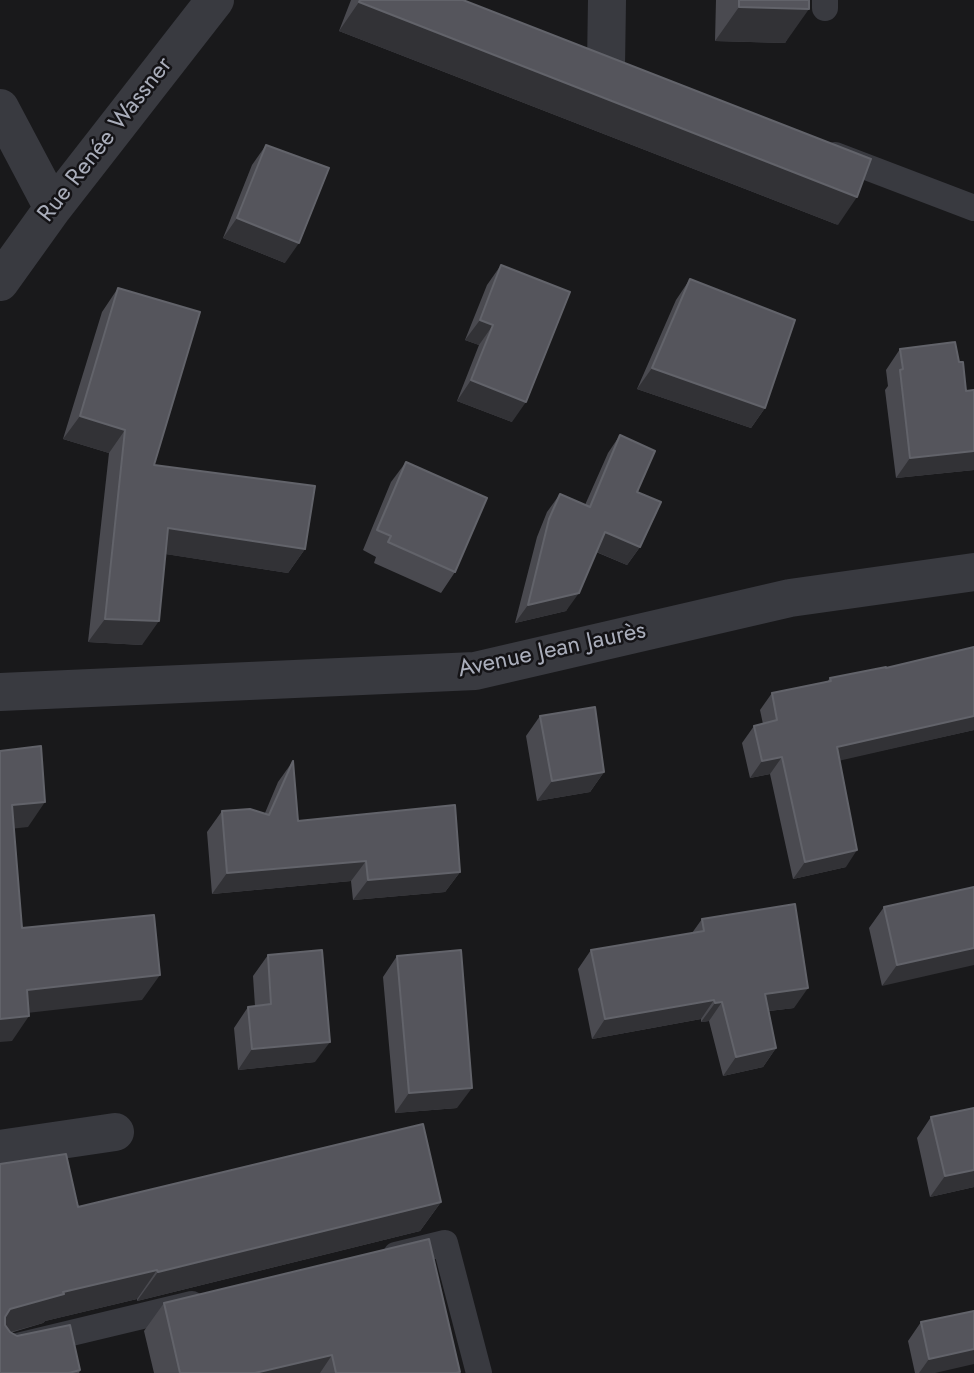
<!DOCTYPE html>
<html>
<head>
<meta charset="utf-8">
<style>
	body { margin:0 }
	canvas { display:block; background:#19191b }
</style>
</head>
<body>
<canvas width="974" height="1373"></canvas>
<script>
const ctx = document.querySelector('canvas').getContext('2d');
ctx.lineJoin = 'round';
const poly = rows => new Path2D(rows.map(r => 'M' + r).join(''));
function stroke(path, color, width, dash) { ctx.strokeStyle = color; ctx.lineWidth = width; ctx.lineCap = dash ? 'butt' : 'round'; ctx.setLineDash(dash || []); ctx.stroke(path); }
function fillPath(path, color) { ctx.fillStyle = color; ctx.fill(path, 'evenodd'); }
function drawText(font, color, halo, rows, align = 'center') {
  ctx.font = font + ' Jost,sans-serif'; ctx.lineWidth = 5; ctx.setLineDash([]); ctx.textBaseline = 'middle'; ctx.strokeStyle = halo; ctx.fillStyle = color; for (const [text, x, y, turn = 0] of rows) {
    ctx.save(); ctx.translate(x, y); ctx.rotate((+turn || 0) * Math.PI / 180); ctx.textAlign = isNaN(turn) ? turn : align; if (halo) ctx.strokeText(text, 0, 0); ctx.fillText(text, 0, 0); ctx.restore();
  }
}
stroke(poly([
	[825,8,825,0],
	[835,155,974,208],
	[396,1255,445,1243,479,1373],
	[0,1350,192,1304]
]), '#393a40', 26);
stroke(poly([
	[606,66,607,0],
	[0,108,53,208],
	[0,282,53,208,215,0],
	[0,1149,115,1132]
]), '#393a40', 38);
stroke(poly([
	[0,692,475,671,790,598,974,572]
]), '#393a40', 38);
fillPath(poly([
	[351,0,463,0,838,225,339,31],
	[716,0,809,0,785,43,715,41],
	[266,145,285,263,223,238,252,165],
	[501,265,512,422,457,401,479,345,465,340,487,285],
	[690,279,765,408,751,428,637,389,676,300],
	[118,288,154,465,305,549,288,573,166,554,142,645,88,642,109,453,63,439,102,312],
	[900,349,959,362,966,391,974,390,974,470,896,478,885,390,888,386,886,370],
	[620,435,637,492,640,547,627,565,596,552,566,611,515,623,537,537,547,512,560,494,585,505,608,453],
	[406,462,455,572,441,593,374,563,376,557,363,550,391,482],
	[974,647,974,730,839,760,846,867,793,879,770,774,750,778,742,743,754,726,763,724,760,710,772,693,827,682,830,678,886,668],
	[540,716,604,772,590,792,537,801,526,736],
	[293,761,298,821,460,872,445,892,353,900,351,881,212,894,207,832,222,811,265,813,278,782],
	[974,887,882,986,869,928,884,907],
	[702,919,794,1008,769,1011,776,1048,763,1067,723,1076,709,1021,701,1022,701,1019,592,1039,578,969,591,950,692,933],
	[268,955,315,1062,238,1070,234,1028,248,1007,255,1006,253,976],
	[397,956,457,1108,395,1113,383,977],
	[974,1108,974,1187,930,1197,917,1138,931,1117],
	[0,1164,78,1207,441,1202,420,1231,137,1301,137,1299,45,1321,43,1323,10,1333,80,1370,79,1373,0,1373],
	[164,1303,460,1373,154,1373,144,1331],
	[921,1322,935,1373,915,1373,908,1341]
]), '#4a4a50');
fillPath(poly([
	[359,2,857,197,838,225,339,31],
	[739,7,809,9,785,43,715,41],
	[237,218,299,243,285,263,223,238],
	[480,320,493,325,479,345,465,340],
	[652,368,765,408,751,428,637,389],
	[471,380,526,402,512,422,457,401],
	[80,416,125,430,109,453,63,439],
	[974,451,974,470,896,478,910,458],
	[168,528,305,549,288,573,152,552],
	[605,532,640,547,627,565,592,550],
	[579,593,566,611,515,623,528,605],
	[105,619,159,621,142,645,88,642],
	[974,716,974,730,825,764,837,747],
	[782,757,770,774,750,778,762,761],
	[604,772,590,792,537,801,552,781],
	[45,802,28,827,0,830,12,805],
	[857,850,846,867,793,879,805,862],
	[366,861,351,881,212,894,227,873],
	[460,872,445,892,353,900,368,880],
	[974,948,974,965,882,986,897,965],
	[160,975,142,1000,9,1015,27,990],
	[808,988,794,1008,752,1013,765,994],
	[714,1000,701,1019,592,1039,605,1019],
	[722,1002,709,1021,701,1022,715,1003],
	[29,1016,12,1041,0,1042,0,1019],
	[330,1042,315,1062,238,1070,252,1049],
	[776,1048,763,1067,723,1076,736,1057],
	[472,1088,457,1108,395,1113,409,1093],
	[974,1170,974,1187,930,1197,945,1176],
	[441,1202,420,1231,137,1301,158,1272],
	[157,1270,137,1299,45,1321,43,1323,0,1335,0,1323,10,1309,63,1292],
	[974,1349,974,1364,935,1373,919,1373,929,1359],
	[332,1355,320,1373,255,1373]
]), '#323236');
const building = poly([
	[360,0,463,0,871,159,857,197,359,2,360,0],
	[739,0,809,0,809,9,739,7,739,0],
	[266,145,329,168,299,243,237,218,266,145],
	[501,265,570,292,526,402,471,380,493,325,480,320,501,265],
	[690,279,795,320,765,408,652,368,690,279],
	[118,288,200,312,154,465,315,486,305,549,168,528,159,621,105,619,125,430,80,416,118,288],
	[955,342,959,362,963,362,966,391,974,390,974,451,910,458,900,370,903,369,900,349,955,342],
	[620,435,655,451,637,492,661,502,640,547,605,532,579,593,528,605,549,519,560,494,590,507,620,435],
	[406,462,487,498,455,572,388,542,391,536,377,530,406,462],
	[974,647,974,716,837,747,857,850,805,862,782,757,762,761,754,726,777,720,772,693,831,681,830,678,886,667,886,668,974,647],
	[595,707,604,772,552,781,540,716,595,707],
	[41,746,45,802,12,805,22,928,154,915,160,975,27,990,29,1016,0,1019,0,751,41,746],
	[293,761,298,821,455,805,460,872,368,880,366,861,227,873,222,811,250,809,269,815,293,761],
	[974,887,974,948,897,965,884,907,974,887],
	[795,904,808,988,765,994,776,1048,736,1057,722,1002,715,1003,714,1000,605,1019,591,950,704,931,702,919,795,904],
	[322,950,330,1042,252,1049,248,1007,271,1004,268,955,322,950],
	[461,950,472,1088,409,1093,397,956,461,950],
	[974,1108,974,1170,945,1176,931,1117,974,1108],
	[423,1124,441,1202,158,1272,157,1270,63,1292,64,1294,10,1309,5,1317,5,1325,10,1332,17,1336,70,1325,80,1370,69,1373,0,1373,0,1164,66,1154,78,1207,423,1124],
	[429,1239,460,1372,456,1373,336,1373,332,1355,255,1373,180,1373,164,1303,429,1239],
	[974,1311,974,1349,929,1359,921,1322,974,1311]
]);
fillPath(building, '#55555c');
stroke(building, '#62636a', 2);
drawText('24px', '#aaaebb', '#141316', [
	["Rue Renée Wassner",106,140,-52],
	["Avenue Jean Jaurès",552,651,-12]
]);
</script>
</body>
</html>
